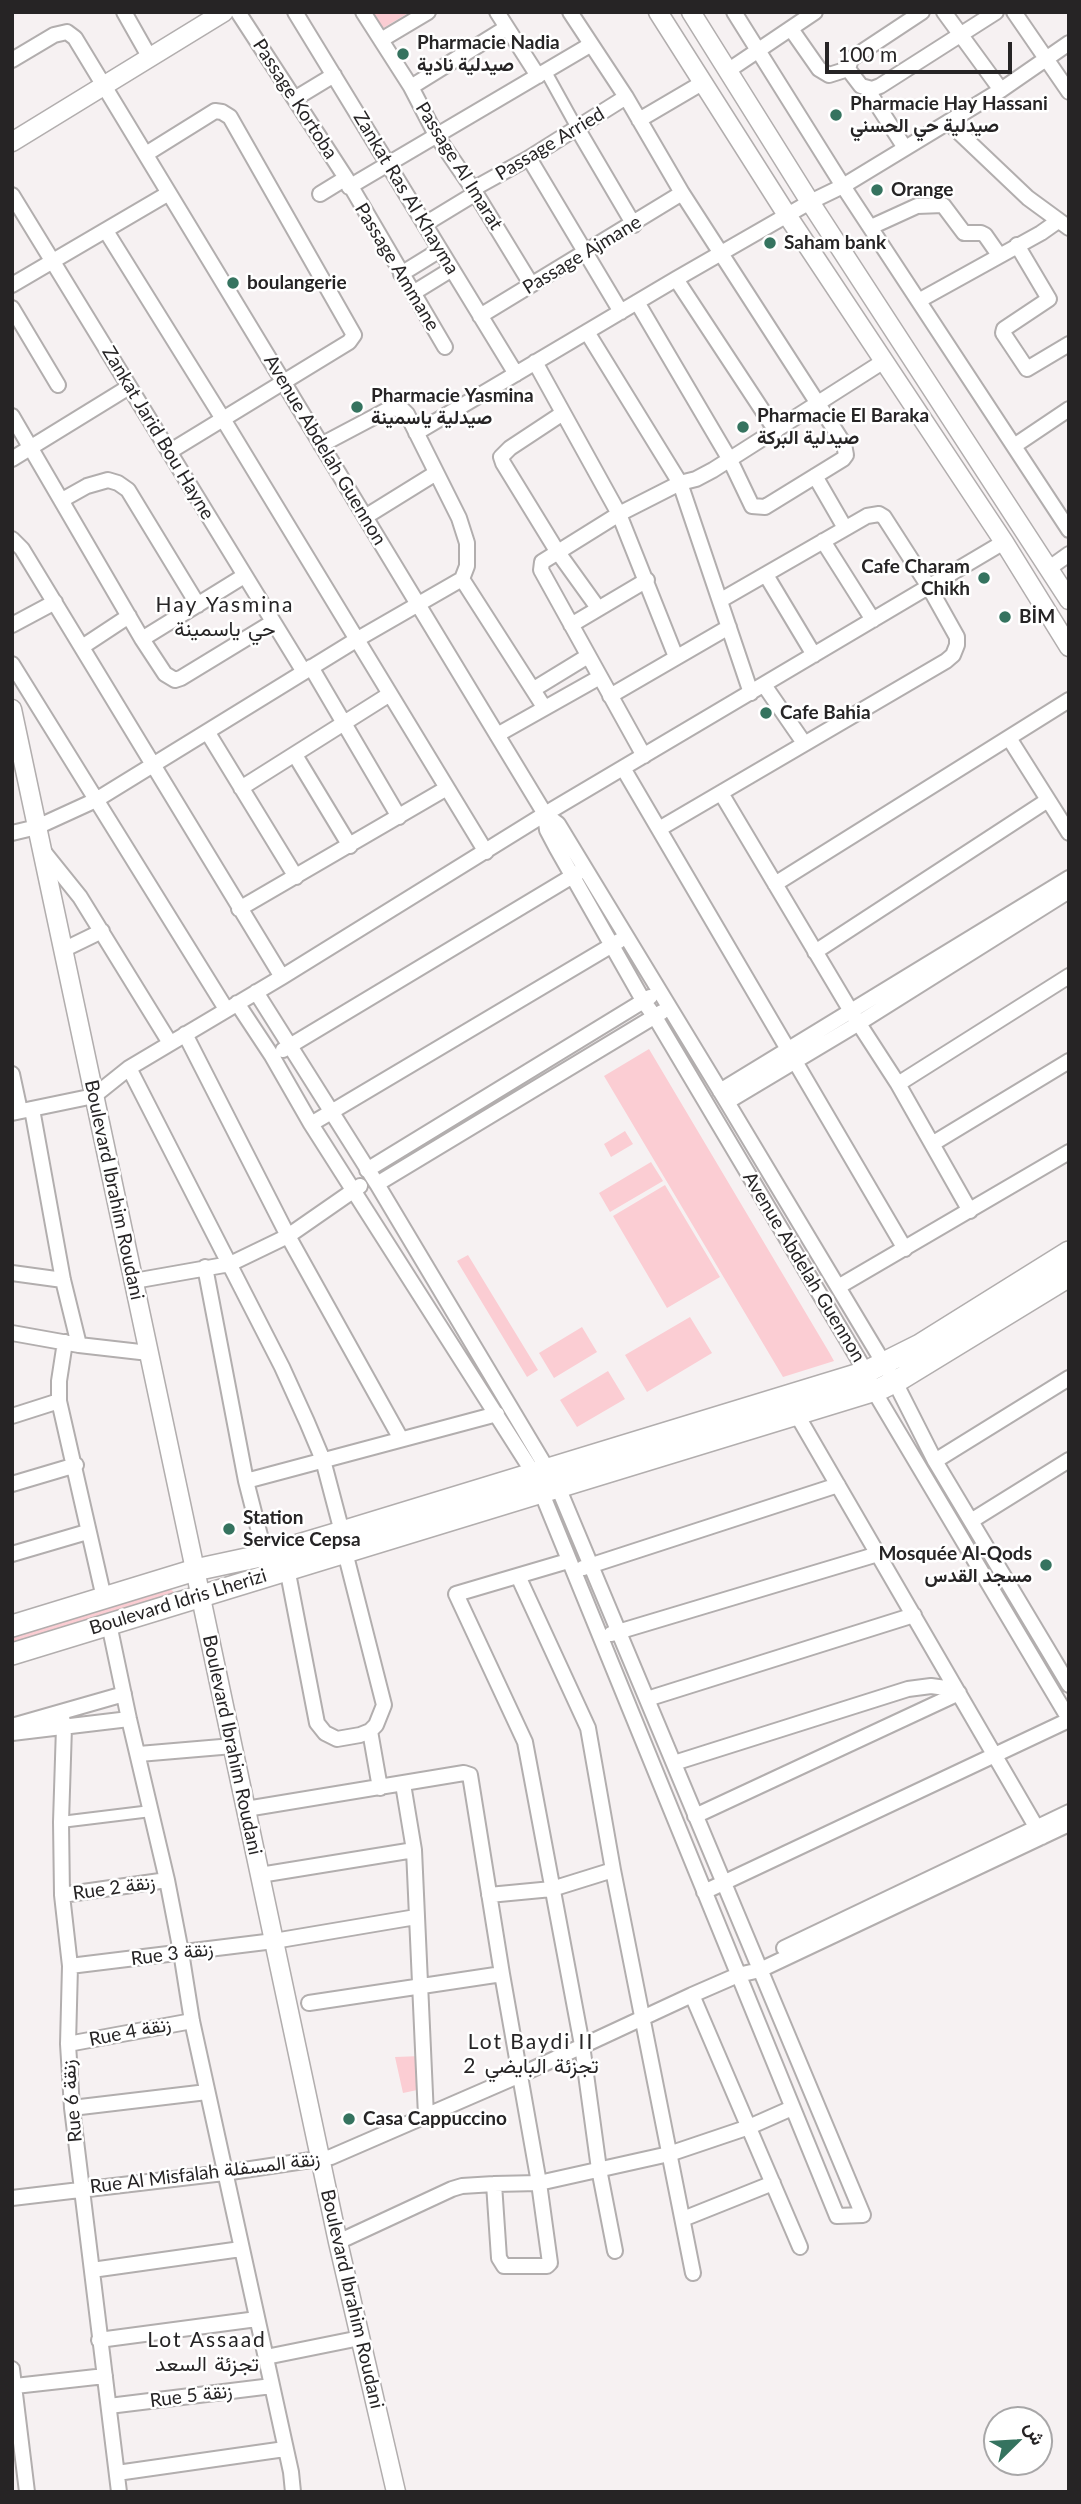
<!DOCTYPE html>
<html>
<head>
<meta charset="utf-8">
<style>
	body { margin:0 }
	#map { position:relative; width:1081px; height:2504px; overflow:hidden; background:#f6f1f2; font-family:Lato,Vazirmatn,sans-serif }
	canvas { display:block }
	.frame { position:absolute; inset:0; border:14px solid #262425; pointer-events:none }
	.north { position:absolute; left:983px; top:2406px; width:70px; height:70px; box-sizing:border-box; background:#fff; border:2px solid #a8a7a8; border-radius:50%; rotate:66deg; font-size:19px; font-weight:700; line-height:28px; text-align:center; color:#262425 }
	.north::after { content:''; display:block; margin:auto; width:24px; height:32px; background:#35735f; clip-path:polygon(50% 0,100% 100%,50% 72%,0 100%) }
	.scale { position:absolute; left:825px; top:42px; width:187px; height:32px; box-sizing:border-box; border:4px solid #262425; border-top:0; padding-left:9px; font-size:21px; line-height:24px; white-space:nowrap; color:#262425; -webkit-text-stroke:5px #fff; paint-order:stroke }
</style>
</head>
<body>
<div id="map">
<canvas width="1081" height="2504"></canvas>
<div class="frame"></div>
<div class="north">ش</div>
<div class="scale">100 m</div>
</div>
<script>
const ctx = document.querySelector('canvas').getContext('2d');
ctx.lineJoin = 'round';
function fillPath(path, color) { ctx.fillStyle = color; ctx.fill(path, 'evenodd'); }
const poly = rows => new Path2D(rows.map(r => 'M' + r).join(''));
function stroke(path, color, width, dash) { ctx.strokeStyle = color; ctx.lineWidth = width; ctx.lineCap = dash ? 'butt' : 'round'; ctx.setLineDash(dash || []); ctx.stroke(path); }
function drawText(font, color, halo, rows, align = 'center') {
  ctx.font = font + ' Lato,Vazirmatn,sans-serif'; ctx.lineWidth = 5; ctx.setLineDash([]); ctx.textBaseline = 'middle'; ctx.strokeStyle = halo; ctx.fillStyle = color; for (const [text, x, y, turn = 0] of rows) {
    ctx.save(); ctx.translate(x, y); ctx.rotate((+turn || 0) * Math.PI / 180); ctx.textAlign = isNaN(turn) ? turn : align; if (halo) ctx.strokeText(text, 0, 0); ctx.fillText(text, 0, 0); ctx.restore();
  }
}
fillPath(poly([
	[370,12,410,12,380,30],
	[649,1049,829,1352,834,1361,783,1377,604,1076],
	[625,1131,633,1144,611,1157,604,1144],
	[651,1162,663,1181,610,1212,599,1193],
	[665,1185,720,1277,667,1308,613,1216],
	[468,1255,538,1370,527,1377,457,1261],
	[690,1317,712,1353,647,1392,625,1355],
	[582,1327,597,1352,554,1378,539,1353],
	[608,1371,625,1399,577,1427,560,1400],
	[170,1589,174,1592,173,1595,12,1644,12,1636],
	[421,2056,422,2089,403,2093,395,2057]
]), '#fbcdd3');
const pedestrian = poly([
	[546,72,577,128],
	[61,1822,151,1811]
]);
const minor = poly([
	[124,12,150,58],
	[238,12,346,178,445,347],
	[295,12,516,374],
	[363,12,411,87,436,135,473,189,531,284],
	[497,12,538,76],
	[570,12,626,97,682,193,844,444,846,455,843,459,765,507,752,506,730,460,637,302],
	[734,12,843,186,1069,530],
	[922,12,851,59,848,69,861,86,872,89,880,86,996,12],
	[944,12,1001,90],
	[1014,12,1069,92],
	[791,29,819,69,829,75,848,69],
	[381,40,428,12],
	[12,60,54,35,67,32,75,38,545,814,558,824,727,1102,895,1382,935,1461,1069,1685],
	[729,70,815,12],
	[411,87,506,28],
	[867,89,905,148],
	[296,98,334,75],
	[639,120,702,83],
	[948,122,1028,198,1069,228],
	[577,128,634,225],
	[146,154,215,111,222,112,230,117,354,335,349,342,169,452],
	[529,158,621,312],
	[349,187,590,45],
	[473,189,529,158,626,97],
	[320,194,346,178],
	[12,195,304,672],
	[425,224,476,193],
	[871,227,917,206,943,205,964,233,981,233,985,235,999,255],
	[106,231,223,419,486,852],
	[1017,245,1049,299,1004,329,1003,333,1027,369,1069,344],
	[401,274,440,250],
	[676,279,776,431],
	[12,285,169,193],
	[413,293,452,269],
	[920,300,1041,233,1058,221],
	[12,308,58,385],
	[480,316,682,193],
	[587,332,680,483,751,693],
	[535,362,619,514,676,657],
	[563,413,510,448,501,457,503,463,557,551,598,608],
	[12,416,142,639,165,674,175,680,181,678,273,622],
	[416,433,676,279,810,202,843,186,1001,90,1069,43],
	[1014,446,1069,409],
	[12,459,129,387],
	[815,476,845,528],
	[62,500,87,486,108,480,118,483,128,490,198,605],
	[365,517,436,473],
	[12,539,22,549,282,977],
	[823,541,873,620],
	[1048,569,1069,554],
	[766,575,814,655],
	[462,579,544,707],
	[12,625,55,602],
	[571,625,647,580],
	[142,639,244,576],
	[82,647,129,616],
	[12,664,226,1009],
	[311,667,399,817],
	[764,685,804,743],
	[534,689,588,656],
	[610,696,729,627],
	[208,733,296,877],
	[497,735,600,677],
	[1009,738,1069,833],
	[295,755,350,846],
	[644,756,541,570,542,562,619,514,680,483,696,479,713,470,884,361],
	[623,768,905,1249],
	[241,788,390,694],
	[721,793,852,1013,898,1084,970,1211],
	[545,814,547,830,556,847,644,1002,655,1017,866,1372,874,1391,1069,1719],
	[659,829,946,661,953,655,957,645,957,637,929,587,884,517,879,514,867,516,721,600],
	[12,833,37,827,96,800,356,640,462,579,467,566,467,543,459,518,407,414,403,410,391,408,321,445],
	[43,851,80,897,170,1043],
	[775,884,1069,700],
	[239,909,447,788],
	[63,950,102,931],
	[815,952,1048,800],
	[237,1003,272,1056,311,1124,534,1474,837,2216,863,2215,558,1487,377,1184,256,992],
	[185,1034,288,1236,401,1439],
	[283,1050,581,871],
	[129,1068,282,1367,307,1422,323,1460,342,1532],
	[12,1074,20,1111],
	[898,1084,1069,976],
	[720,1091,1069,878],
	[727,1102,859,1023,1069,891],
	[32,1109,63,1280,79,1345],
	[12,1113,94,1096,129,1068,282,977,545,814,1004,542],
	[311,1124,619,941],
	[932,1144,1069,1061],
	[367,1170,650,997],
	[377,1184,662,1012],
	[205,1267,246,1481,265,1555],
	[12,1273,63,1280],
	[134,1281,230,1264,288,1236,360,1186],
	[838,1287,1069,1152],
	[12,1333,79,1345,149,1353],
	[65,1342,59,1381,59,1401,104,1598],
	[793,1408,1042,1837],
	[12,1416,59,1401],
	[935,1461,1069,1378],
	[246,1481,497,1414],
	[12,1484,76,1465],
	[971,1521,1069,1460],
	[12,1554,87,1532],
	[568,1561,456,1594,525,1742,582,2045,599,2169,615,2251],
	[287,1568,317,1723,325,1733,337,1739,360,1735,370,1731,376,1725,384,1705,345,1552],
	[583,1568,838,1485],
	[518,1576,588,1728,613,1870,693,2273],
	[109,1624,129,1719,167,1880,181,1952,192,2021,291,2472,293,2492],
	[611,1634,878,1554],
	[647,1699,914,1615],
	[61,1712,64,1727,61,1822,62,1895,70,1966,68,2044,72,2108,119,2492],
	[12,1726,124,1694],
	[370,1731,380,1788],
	[12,1733,129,1719],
	[139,1754,233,1746],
	[674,1763,908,1689,931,1686,946,1688,959,1693],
	[403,1784,414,1850,426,2116],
	[246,1809,464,1773,470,1775,502,1974,539,2183,550,2263,547,2266,504,2266,499,2258,494,2184,539,2183,669,2154,749,2127,792,2108],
	[695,1816,959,1693],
	[260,1875,414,1850],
	[704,1892,1069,1720],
	[62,1895,167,1880],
	[489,1895,552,1889,613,1870],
	[784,1948,1069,1812],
	[70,1966,274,1941,416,1917],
	[692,1995,800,2247],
	[309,2003,502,1974],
	[68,2044,192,2021],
	[72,2108,207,2092],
	[12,2198,224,2173,331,2157,520,2075,692,1995,738,1975,760,1970,1069,1824],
	[683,2219,773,2183],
	[338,2242,452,2189,462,2186,494,2184],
	[92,2270,241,2249],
	[99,2340,257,2319],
	[266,2357,360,2338],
	[12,2369,27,2492],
	[15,2386,105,2376],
	[109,2406,272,2386],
	[117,2473,285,2449]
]);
const tertiary = poly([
	[658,12,787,215,1004,542,1069,647],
	[691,12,810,202,1069,600],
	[12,142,224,12],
	[12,709,338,2242,396,2492]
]);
const secondary = poly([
	[12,1626,195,1570,265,1555,342,1532,866,1372,920,1345,1069,1252],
	[12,1654,882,1388,902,1378,1069,1276]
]);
stroke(pedestrian, '#b2aeae', 14);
stroke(minor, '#b2aeae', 18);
stroke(tertiary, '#b2aeae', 21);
stroke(secondary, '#b2aeae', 24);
stroke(pedestrian, '#fff', 10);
stroke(minor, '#fff', 14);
stroke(tertiary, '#fff', 18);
stroke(secondary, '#fff', 21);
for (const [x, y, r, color] of [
	[403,54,7,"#35735f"],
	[836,115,7,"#35735f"],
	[877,190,7,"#35735f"],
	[770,243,7,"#35735f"],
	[233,283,7,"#35735f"],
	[357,407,7,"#35735f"],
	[743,427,7,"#35735f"],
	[984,578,7,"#35735f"],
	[1005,617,7,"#35735f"],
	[766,713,7,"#35735f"],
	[229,1529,7,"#35735f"],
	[1046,1565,7,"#35735f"],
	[349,2119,7,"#35735f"]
]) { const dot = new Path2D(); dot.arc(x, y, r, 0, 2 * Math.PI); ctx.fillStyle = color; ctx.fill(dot); stroke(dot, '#fff', 2.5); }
drawText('bold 19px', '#262425', '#fff', [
	["Pharmacie Nadia",417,43],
	["صيدلية نادية",417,65],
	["Pharmacie Hay Hassani",850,104],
	["صيدلية حي الحسني",850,126],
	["Orange",891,190],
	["Saham bank",784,243],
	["boulangerie",247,283],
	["Pharmacie Yasmina",371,396],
	["صيدلية ياسمينة",371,418],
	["Pharmacie El Baraka",757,416],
	["صيدلية البركة",757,438],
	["Cafe Charam",970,567,"right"],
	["Chikh",970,589,"right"],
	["BİM",1019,617],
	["Cafe Bahia",780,713],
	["Station",243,1518],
	["Service Cepsa",243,1540],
	["Mosquée Al-Qods",1032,1554,"right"],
	["مسجد القدس",1032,1576,"right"],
	["Casa Cappuccino",363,2119]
], 'left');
drawText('19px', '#262425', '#fff', [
	["Passage Kortoba",295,99,57],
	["Passage Arried",550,144,-31],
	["Passage Al Imarat",459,166,58],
	["Zankat Ras Al Khayma",406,193,59],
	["Passage Ajmane",582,255,-31],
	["Passage Ammane",397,267,59],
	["Zankat Jarid Bou Hayne",158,433,59],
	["Avenue Abdelah Guennon",325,450,59],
	["Boulevard Ibrahim Roudani",114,1190,78],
	["Avenue Abdelah Guennon",804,1267,59],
	["Boulevard Idris Lherizi",178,1602,-17],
	["Boulevard Ibrahim Roudani",232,1745,78],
	["Rue 2 زنقة",114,1888,-8],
	["Rue 3 زنقة",172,1954,-7],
	["Rue 4 زنقة",130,2032,-11],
	["Rue 6 زنقة",72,2101,-95],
	["Rue Al Misfalah زنقة المسفلة",205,2173,-7],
	["Boulevard Ibrahim Roudani",352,2299,77],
	["Rue 5 زنقة",191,2396,-7]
]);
ctx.letterSpacing = '2px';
drawText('21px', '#262425', '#fff', [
	["Hay Yasmina",225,605],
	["حي ياسمينة",225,629],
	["Lot Baydi II",531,2042],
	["تجزئة البايضي 2",531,2066],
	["Lot Assaad",207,2340],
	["تجزئة السعد",207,2364]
]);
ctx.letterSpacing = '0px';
</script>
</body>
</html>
